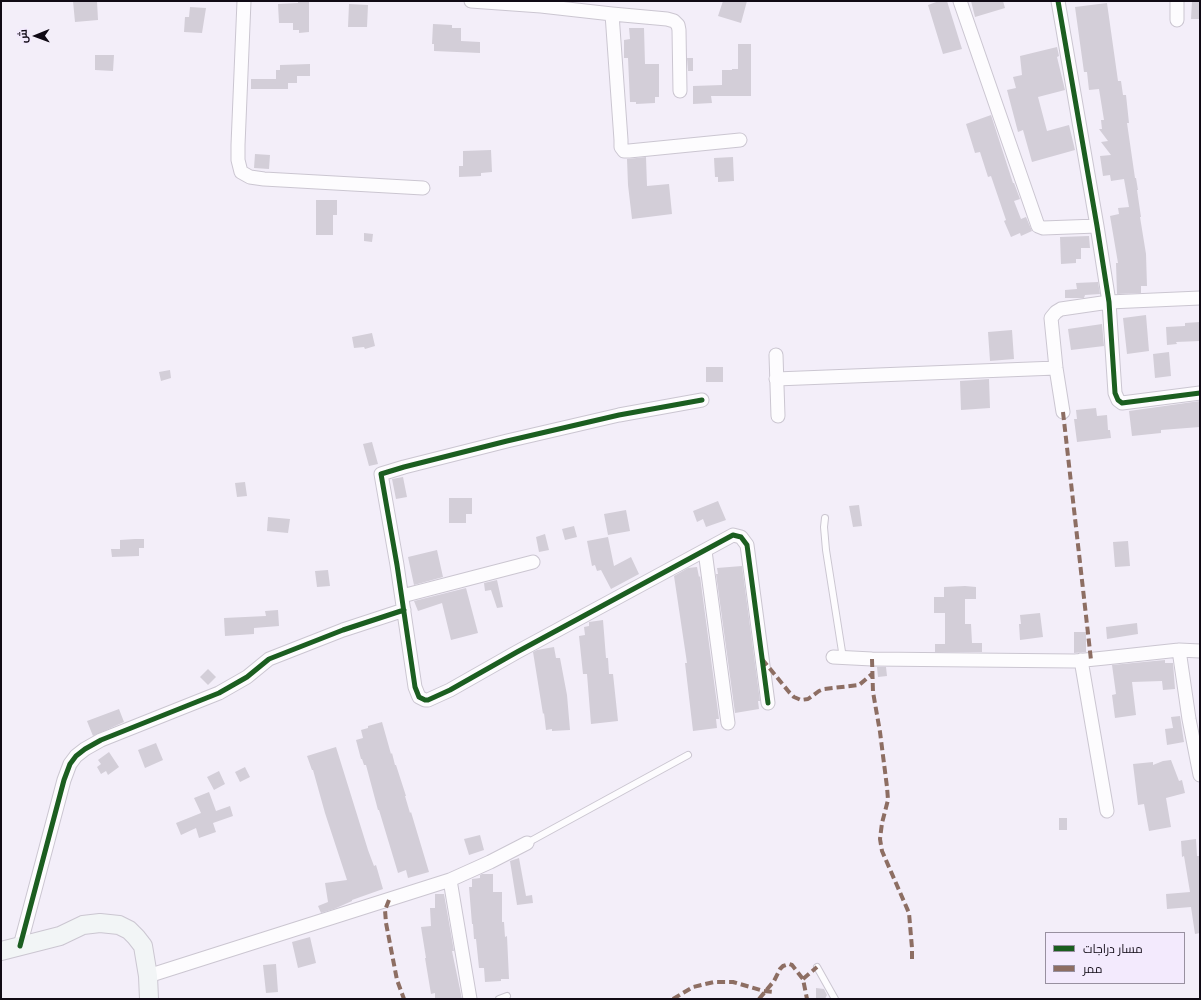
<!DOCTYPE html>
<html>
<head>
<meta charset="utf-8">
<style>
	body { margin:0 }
	#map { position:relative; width:1201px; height:1000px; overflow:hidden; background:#f3eef9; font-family:"Fira Sans",Cairo,sans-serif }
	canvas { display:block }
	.frame { position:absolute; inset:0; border:2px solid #100a15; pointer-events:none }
	.legend { position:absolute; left:1045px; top:932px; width:140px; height:52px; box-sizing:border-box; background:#f3eafd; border:1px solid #9890a0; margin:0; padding:5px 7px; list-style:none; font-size:12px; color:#100a15 }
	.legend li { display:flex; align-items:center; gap:8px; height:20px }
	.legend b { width:20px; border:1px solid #9890a0 }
	.north { position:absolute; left:16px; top:16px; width:40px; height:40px; -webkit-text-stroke:3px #f3eafd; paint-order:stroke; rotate:269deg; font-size:11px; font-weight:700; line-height:16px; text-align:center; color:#100a15 }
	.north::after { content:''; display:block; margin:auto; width:14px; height:18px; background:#100a15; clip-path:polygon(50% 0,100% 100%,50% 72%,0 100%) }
</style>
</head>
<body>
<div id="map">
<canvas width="1201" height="1000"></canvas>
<div class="frame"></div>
<ul class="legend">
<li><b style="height:5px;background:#1b5e20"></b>مسار دراجات</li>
<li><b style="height:5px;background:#8d6e63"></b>ممر</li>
</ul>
<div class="north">ش</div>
</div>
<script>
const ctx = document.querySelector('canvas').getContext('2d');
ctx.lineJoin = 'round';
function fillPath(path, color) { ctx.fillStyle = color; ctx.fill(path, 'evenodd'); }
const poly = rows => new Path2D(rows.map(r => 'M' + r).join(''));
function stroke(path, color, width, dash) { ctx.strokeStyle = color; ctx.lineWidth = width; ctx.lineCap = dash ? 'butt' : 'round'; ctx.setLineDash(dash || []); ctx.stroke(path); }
fillPath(poly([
	[73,1,97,1,98,20,75,22],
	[298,1,309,1,309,32,299,33,299,30,293,30,293,23,279,23,278,4,298,3],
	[723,1,747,1,741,23,718,16],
	[939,1,947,1,962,49,943,54,928,5],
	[971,1,1003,1,1005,8,975,17],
	[1192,1,1200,1,1200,19,1191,19],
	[1107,3,1118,81,1121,81,1123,95,1126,95,1129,123,1127,123,1135,178,1136,178,1138,190,1137,190,1141,217,1140,217,1146,254,1147,286,1141,286,1141,293,1117,294,1116,263,1118,263,1110,216,1119,214,1118,208,1129,207,1124,179,1111,181,1110,175,1103,176,1100,156,1111,155,1101,142,1108,141,1099,129,1102,129,1101,120,1104,120,1099,89,1089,90,1087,72,1084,72,1075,7],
	[349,4,368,5,367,27,348,27],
	[190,7,206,8,202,33,184,32,185,17,189,17],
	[433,24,452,25,452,28,461,28,461,41,480,42,480,53,434,51,434,44,432,44],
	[629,28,644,28,645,64,659,64,659,97,655,97,655,103,636,104,636,102,630,102,628,58,624,58,624,40,630,39],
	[738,44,751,44,751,96,711,96,712,103,693,104,693,86,722,85,722,70,732,70,732,69,738,69],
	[1057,47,1059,56,1057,57,1065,90,1038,97,1047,131,1069,125,1075,150,1032,162,1023,130,1018,132,1007,90,1016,88,1013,77,1022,75,1020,56],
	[95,55,114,55,113,71,95,70],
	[687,58,693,58,693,71,688,71],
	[310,64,310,76,297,76,297,83,288,83,288,89,251,89,251,79,276,79,276,70,280,70,280,65],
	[991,115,1013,183,1014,183,1020,199,1014,201,1021,219,1026,217,1032,231,1021,236,1020,233,1011,237,1004,221,1006,220,991,176,988,177,980,152,975,153,966,124],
	[491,150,492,172,481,173,481,176,459,177,459,166,463,166,463,151],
	[255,154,270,155,269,169,254,168],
	[646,157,647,186,669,184,672,214,632,219,628,185,627,159],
	[733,157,734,181,718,182,718,177,715,177,714,158],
	[316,200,337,200,337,215,333,215,333,235,316,235],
	[364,233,373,234,372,242,364,241],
	[1089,236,1090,248,1081,248,1081,259,1076,259,1076,263,1061,264,1060,237],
	[1098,282,1100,294,1085,295,1084,298,1065,298,1065,290,1077,289,1076,283],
	[1146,315,1149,351,1127,354,1123,318],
	[1200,322,1200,341,1176,342,1177,344,1167,345,1166,327,1185,326,1185,323],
	[1102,324,1104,346,1071,350,1068,329],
	[1012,330,1014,359,990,361,988,332],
	[372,333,375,346,365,349,364,347,354,348,352,337],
	[1169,352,1171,376,1155,378,1153,354],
	[706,367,723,367,723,382,706,382],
	[170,370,171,378,161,381,159,372],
	[989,379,990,408,961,410,960,381],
	[1200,401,1200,427,1161,430,1161,433,1132,436,1129,411],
	[1096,408,1097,416,1107,415,1108,430,1110,430,1111,438,1077,442,1074,419,1077,419,1076,410],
	[372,442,378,464,369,466,363,444],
	[403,477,407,497,396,499,392,479],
	[245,482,247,496,237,497,235,483],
	[449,498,472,498,472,514,466,514,466,523,449,523],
	[718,501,726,520,706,527,703,519,697,522,693,511],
	[859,505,862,526,853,527,849,506],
	[626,510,630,531,608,535,604,514],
	[268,517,290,519,288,533,267,531],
	[574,526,577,537,565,540,562,529],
	[545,534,549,550,539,552,536,537],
	[608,537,614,566,631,557,639,574,611,589,601,570,597,571,595,565,592,566,587,541],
	[135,539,144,539,144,548,139,548,139,556,112,557,111,549,120,549,120,540],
	[1128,541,1130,566,1115,567,1113,542],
	[437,550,443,577,414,585,408,557],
	[742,566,760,701,758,701,759,709,735,713,716,574,718,574,717,568],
	[697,567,699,577,700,576,719,719,716,719,717,728,693,731,685,663,687,663,674,576,688,568],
	[328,570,330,586,317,587,315,571],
	[497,580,503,607,497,608,491,590,485,591,484,583],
	[965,586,976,587,976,599,965,599,965,624,971,624,972,643,982,643,982,652,935,652,935,644,945,644,945,613,934,613,934,597,944,597,944,587],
	[466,588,478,633,451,640,442,603,418,611,414,601],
	[278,610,279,626,254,628,254,634,225,636,224,618,266,616,265,611],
	[1040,613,1043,637,1020,640,1019,624,1021,624,1020,615],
	[603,620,606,658,608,658,609,674,613,674,618,721,591,724,587,674,583,674,579,636,585,635,584,627,589,626,589,622],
	[1137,623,1138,634,1107,639,1106,627],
	[1074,632,1086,632,1086,652,1074,653],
	[554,647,556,658,560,658,567,695,570,730,552,731,552,729,546,730,544,713,543,714,533,652,537,650],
	[1165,660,1165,663,1173,663,1175,689,1163,690,1162,681,1132,682,1136,715,1115,718,1112,695,1116,694,1112,665],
	[877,667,886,667,887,676,878,677],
	[208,669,216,677,208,685,200,677],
	[119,709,124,722,93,736,87,721],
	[1180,716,1184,742,1167,745,1165,729,1173,728,1171,717],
	[382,722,391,754,392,753,395,765,396,765,406,796,405,796,410,813,411,812,429,872,408,878,406,870,398,873,379,810,378,810,366,765,364,765,362,759,361,759,356,740,363,738,361,730,368,728,368,726],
	[156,743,163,760,145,768,138,750],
	[336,747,368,850,374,866,376,865,383,889,352,900,352,901,334,909,321,913,318,906,328,902,325,883,347,880,325,813,313,770,312,770,307,756],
	[109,752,119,767,108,775,106,771,101,774,97,767,101,764,98,760],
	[1171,760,1179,781,1182,780,1185,793,1166,798,1171,827,1149,831,1144,804,1138,805,1133,764,1153,762,1153,765,1163,761],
	[245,767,250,777,240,782,235,772],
	[219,771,225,784,214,790,207,777],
	[209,792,216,811,230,806,233,816,213,823,216,832,199,838,196,828,181,835,176,823,201,813,194,798],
	[1059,818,1067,818,1067,830,1059,830],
	[480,835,484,850,469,855,464,839],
	[1196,839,1197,856,1200,856,1200,933,1195,934,1191,907,1167,909,1166,894,1190,892,1184,856,1182,857,1181,841],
	[519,858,526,896,532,895,533,903,517,905,510,861],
	[482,874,493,874,493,892,502,892,502,922,504,922,505,937,507,936,509,979,501,979,501,981,485,982,484,968,479,968,476,939,474,939,473,924,472,924,469,887,472,887,472,879,480,878,480,875],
	[435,894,444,894,454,951,452,951,462,999,447,999,447,998,435,999,435,993,431,994,425,958,426,958,421,927,431,926,430,908,435,908],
	[310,937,316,963,298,968,292,942],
	[276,964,278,992,266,993,263,965],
	[816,988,824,989,827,995,825,999,816,999]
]), '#d3ced8');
const service = poly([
	[825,518,824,527,826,550,843,658],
	[527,843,688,755],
	[817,967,835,999],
	[499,999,507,996]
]);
const minor = poly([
	[244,1,238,145,238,160,241,172,250,177,264,179,423,188],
	[471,1,541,6,612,14,667,19,674,21,678,25,679,30,680,91],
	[960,1,1038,226,1043,228,1097,226],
	[1058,1,1097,226,1109,302,1115,393,1118,400,1122,403,1200,393],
	[612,14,621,140,621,147,624,151,629,151,740,140],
	[1177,20,1177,1],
	[776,355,778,416],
	[776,379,1056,368],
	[702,400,619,415,507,441,404,467,381,474,397,565,415,687,419,697,425,700,428,700,450,690,517,652,733,535,741,537,747,545,768,703],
	[1063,412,1056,368,1051,318,1056,312,1061,309,1109,302,1200,298],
	[705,551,728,723],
	[402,596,533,562],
	[1179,650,1189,719,1200,775],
	[833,657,872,659,1075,661,1105,658,1179,650,1200,651],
	[1081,660,1107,811],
	[450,880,470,999],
	[20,946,64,780,70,764,76,756,85,749,101,740,219,693,247,677,269,659,343,630,404,610],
	[148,976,450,880,490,862,527,843]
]);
const secondary = poly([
	[1,951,60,936,83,925,100,923,119,925,129,930,136,937,143,946,148,976,149,999]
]);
stroke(service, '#cbc6d1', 8);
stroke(minor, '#cbc6d1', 15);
stroke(secondary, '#cbc6d1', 20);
stroke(service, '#fdfcfe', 6);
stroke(minor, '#fdfcfe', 13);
stroke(secondary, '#f2f5f6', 18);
stroke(poly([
	[1063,412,1091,660],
	[762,659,789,692,794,697,801,700,808,699,819,691,824,689,859,685,872,674],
	[872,659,873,692,880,732,887,787,888,800,882,823,880,839,882,851,909,913,912,948,912,960],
	[389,900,385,910,386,923,397,980,404,999],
	[803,979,817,967],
	[673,999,693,987,714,982,733,982,764,991,774,992],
	[759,999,774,981,780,969,783,966,789,964,792,965,803,979,807,999]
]), '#8d6e63', 4, [8, 4]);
stroke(poly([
	[1058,1,1097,226,1109,302,1115,393,1118,400,1122,403,1200,393],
	[702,400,619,415,507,441,404,467,381,474,397,565,415,687,419,697,425,700,428,700,450,690,517,652,733,535,741,537,747,545,768,703],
	[20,946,64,780,70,764,76,756,85,749,101,740,219,693,247,677,269,659,343,630,404,610]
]), '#1b5e20', 5);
</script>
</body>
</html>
